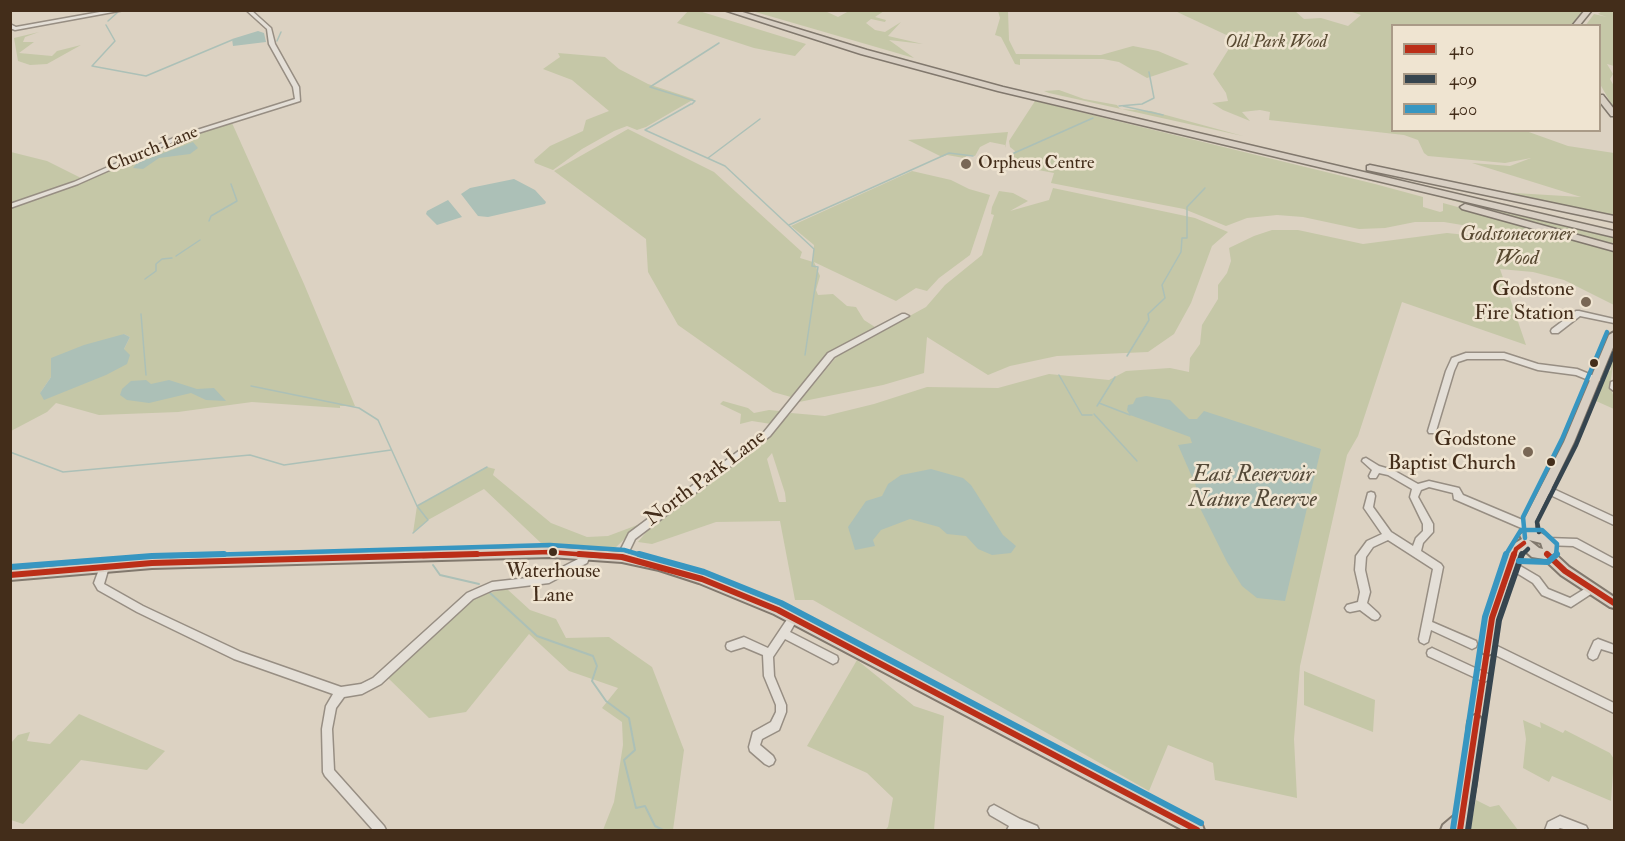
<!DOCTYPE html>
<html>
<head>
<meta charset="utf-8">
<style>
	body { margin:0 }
	#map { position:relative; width:1625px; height:841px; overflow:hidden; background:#dcd2c2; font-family:"IM FELL Double Pica",serif }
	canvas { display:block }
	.frame { position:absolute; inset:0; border:12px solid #432d1a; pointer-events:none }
	.legend { position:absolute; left:1391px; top:24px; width:210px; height:108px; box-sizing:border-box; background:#efe4d1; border:2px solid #aa9b88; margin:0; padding:8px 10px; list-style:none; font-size:18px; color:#432d1a }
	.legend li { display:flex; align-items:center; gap:12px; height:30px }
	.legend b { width:30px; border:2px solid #aa9b88 }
</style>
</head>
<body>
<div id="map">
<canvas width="1625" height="841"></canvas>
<div class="frame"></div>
<ul class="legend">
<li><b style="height:8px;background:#bb2e18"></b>410</li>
<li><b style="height:8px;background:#36454f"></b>409</li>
<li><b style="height:8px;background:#3796c1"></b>400</li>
</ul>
</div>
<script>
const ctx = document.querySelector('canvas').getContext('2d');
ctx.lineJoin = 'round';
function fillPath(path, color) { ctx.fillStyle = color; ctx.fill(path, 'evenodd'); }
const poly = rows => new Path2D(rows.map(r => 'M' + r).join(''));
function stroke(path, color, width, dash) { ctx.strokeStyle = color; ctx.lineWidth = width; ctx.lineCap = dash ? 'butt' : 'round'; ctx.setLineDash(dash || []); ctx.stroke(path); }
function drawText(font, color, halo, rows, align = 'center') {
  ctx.font = font + ' "IM FELL Double Pica",serif'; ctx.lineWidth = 5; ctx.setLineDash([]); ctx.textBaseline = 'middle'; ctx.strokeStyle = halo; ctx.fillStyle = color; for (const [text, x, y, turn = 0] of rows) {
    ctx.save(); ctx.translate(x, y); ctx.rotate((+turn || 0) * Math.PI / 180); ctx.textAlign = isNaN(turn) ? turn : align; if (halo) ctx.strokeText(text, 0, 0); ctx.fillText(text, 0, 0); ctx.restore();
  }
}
fillPath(poly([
	[688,11,699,11,806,44,795,56,754,48,677,23],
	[752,11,825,11,838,17,849,11,884,11,875,17,886,20,885,22,871,19,866,23,875,30,885,32,901,22,888,36,923,44,889,40,914,58],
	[998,11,1008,11,1009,40,1016,54,1101,55,1133,46,1158,51,1189,64,1147,78,1119,62,1103,59,1020,59,1020,65,1015,64,1001,37,995,35,1000,18],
	[1175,11,1295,11,1304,19,1321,18,1348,26,1361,15,1349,11,1583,11,1572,25,1392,26,1392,130,1526,131,1568,146,1614,153,1614,217,1498,192,1581,197,1472,163,1510,166,1531,158,1505,163,1428,156,1424,153,1418,140,1404,135,1269,120,1270,112,1260,110,1242,112,1250,121,1223,110,1212,103,1228,101,1226,93,1213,74,1235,39],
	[1602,11,1614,11,1614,66,1607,64,1613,74,1610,79,1614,86,1614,109,1600,84,1600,26,1585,26,1594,14,1607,17,1598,14],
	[39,32,25,37,23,42,34,42,19,53,52,56,57,51,81,45,47,64,30,65,18,61,14,38],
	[558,53,605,57,619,69,648,84,694,99,646,127,637,130,627,126,614,131,582,149,553,170,535,163,534,160,550,146,583,131,586,120,609,111,572,80,543,69,560,57],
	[1059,90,1084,99,1117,105,1120,109,1151,111,1243,136,1049,93,1044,91],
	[1035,101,1375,184,1423,197,1423,207,1440,212,1443,211,1443,203,1614,250,1614,305,1564,280,1533,272,1500,269,1526,345,1402,302,1358,436,1347,455,1300,666,1294,739,1297,798,1215,780,1213,763,1168,745,1149,791,813,600,795,600,780,521,716,522,652,544,638,542,652,525,754,447,791,413,825,416,874,404,927,387,998,388,1049,374,1109,380,1126,371,1170,368,1189,372,1190,358,1200,344,1202,325,1218,299,1218,285,1227,273,1231,261,1229,248,1254,236,1272,230,1298,230,1363,244,1447,233,1486,237,1480,228,1444,222,1415,222,1385,228,1359,229,1303,217,1277,215,1247,218,1226,226,1184,209,1051,183,1054,173,1007,164,1015,151,1010,147,1009,141],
	[772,453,785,493,786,502,779,502,767,459],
	[232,123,304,284,355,406,340,406,340,408,252,402,178,412,99,415,56,403,47,412,11,431,11,152,47,161,87,181,168,143],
	[124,334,130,337,124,349,40,393,51,377],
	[628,129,714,172,802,252,800,258,813,262,814,245,791,226,912,171,951,180,969,189,990,195,970,255,939,278,927,291,916,288,896,301,814,262,820,276,816,290,818,295,833,294,847,306,856,307,864,320,875,327,828,354,791,397,773,392,678,325,648,272,646,239,554,171],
	[1008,132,1005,148,1005,145,990,142,980,147,975,156,968,155,964,158,947,155,942,157,908,140],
	[1400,186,1614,238,1614,246,1603,242],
	[1053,188,1195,218,1228,232,1212,246,1191,303,1174,334,1148,352,1057,356,1010,366,988,375,927,337,924,373,883,385,799,402,838,355,926,307,945,285,982,255,994,215,991,214,992,207,999,191,1013,193,1028,201,1010,211,1049,200],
	[1614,360,1610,385,1614,398,1614,409,1596,401,1605,374,1611,370,1610,361],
	[723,401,748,408,754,413,769,410,779,411,780,413,771,424,752,421,740,424,741,414,720,404],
	[487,467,495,469,493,475,551,523,587,537,608,536,640,524,613,550,542,544,484,489,428,520,413,533,417,506],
	[507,589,530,610,556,619,566,638,609,637,652,667,684,750,673,830,603,830,614,802,623,745,622,722,602,708,618,688,569,671,529,634,466,712,429,718,387,677,475,596],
	[857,660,914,706,944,716,934,830,885,830,888,827,893,798,867,773,807,746],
	[1304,671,1375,700,1373,732,1304,705],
	[79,714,165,751,147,770,81,760,23,824,11,820,11,743,18,735,30,732,27,741,50,744],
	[1523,720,1541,728,1540,722,1563,733,1565,730,1610,753,1614,759,1611,801,1552,776,1549,782,1523,768,1526,739],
	[1476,800,1490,807,1499,805,1518,830,1470,830]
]), '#c5c7a7');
fillPath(poly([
	[258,31,264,33,266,42,233,46,232,39],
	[193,142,198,148,190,154,159,158,143,169,133,168,137,163],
	[514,179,535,190,546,202,545,204,488,217,478,216,461,194,470,188],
	[448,200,462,217,437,225,426,214,427,211],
	[124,334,130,337,124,349,130,355,127,364,106,375,44,400,40,393,51,377,51,358,84,345],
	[146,380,151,384,169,380,197,389,214,388,226,401,206,400,191,393,149,403,127,400,120,395,122,389,131,381],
	[1146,396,1170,400,1189,419,1197,419,1204,411,1321,449,1285,601,1257,598,1242,586,1227,562,1195,498,1196,486,1178,445,1192,443,1190,437,1130,415,1127,410,1128,405,1133,404,1136,398],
	[931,469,963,478,971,485,1003,535,1016,546,1011,553,992,555,978,549,966,536,947,534,939,527,910,519,881,530,873,540,875,546,855,550,848,527,866,501,882,496,888,484,901,475]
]), '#acc0b7');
stroke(poly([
	[108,21,117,13],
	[106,25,115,41,92,66,146,76,232,40],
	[277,41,281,32],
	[650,87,719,43],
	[650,87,695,101,692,104],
	[691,104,645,130,725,166,814,249,812,266,818,267,805,355],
	[1119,106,1142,104,1154,98,1149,72],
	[1123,106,1163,115],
	[1012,154,1093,118],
	[708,158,760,119],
	[209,221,211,216,237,201,231,184],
	[789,225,949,153,973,156],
	[176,256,200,240],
	[145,279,156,271,156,264,162,259,172,258],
	[141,314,146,375],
	[1127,356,1149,320,1148,314,1165,298,1162,285,1181,252,1182,238,1187,238,1187,207,1205,188],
	[1059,375,1082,415,1092,415],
	[251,386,359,408,378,420,417,506,428,520,413,533],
	[1099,403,1130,415],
	[1097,406,1115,377],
	[1094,414,1137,461],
	[10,452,63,472,250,455,284,465,391,450],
	[417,506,487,467]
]), '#acc0b7', 1.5);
stroke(poly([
	[433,565,440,575,479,584],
	[489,592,537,636,593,656,597,666,592,681,606,701,629,718,635,750,624,760,636,808,645,806,655,826,663,830]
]), '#acc0b7', 2);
const minor = poly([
	[111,10,124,10,15,30,10,28,10,24,16,27,111,10],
	[246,10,251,10,271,28,275,44,299,87,300,101,182,138,78,184,10,208,10,204,74,182,178,136,295,99,293,87,269,44,267,29,246,10],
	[1576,311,1579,311,1614,319,1614,323,1580,316,1558,333,1552,333,1551,331,1552,329,1576,311],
	[902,314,905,314,909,316,834,357,770,436,635,539,625,560,622,561,619,560,617,557,629,533,764,432,828,353,902,314],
	[1466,353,1504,353,1538,364,1577,369,1599,378,1600,380,1596,383,1576,375,1538,370,1504,359,1467,359,1458,362,1454,371,1436,431,1435,433,1429,433,1428,431,1446,371,1451,360,1452,358,1466,353],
	[1614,381,1614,391,1610,388,1611,382,1614,381],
	[1366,458,1379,466,1393,470,1418,484,1429,481,1459,488,1463,495,1532,524,1534,527,1532,530,1529,531,1526,530,1454,499,1453,493,1429,487,1421,490,1418,497,1433,524,1433,532,1423,543,1421,551,1441,564,1443,567,1432,622,1476,641,1477,644,1476,647,1472,649,1431,630,1428,642,1424,644,1420,642,1419,639,1433,569,1388,540,1373,547,1366,557,1365,570,1370,592,1367,603,1378,613,1380,616,1378,619,1375,620,1372,619,1360,610,1350,612,1347,611,1345,608,1347,605,1358,602,1360,592,1355,570,1356,556,1367,541,1382,534,1364,508,1368,493,1371,492,1374,493,1375,496,1373,507,1391,532,1413,546,1416,538,1423,531,1423,524,1410,497,1412,489,1388,475,1379,473,1376,478,1370,478,1369,476,1372,470,1362,461,1363,459,1366,458],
	[1547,486,1614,517,1614,525,1544,492,1543,490,1544,488,1547,486],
	[1547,538,1577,539,1614,559,1614,567,1573,546,1544,545,1542,542,1544,539,1547,538],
	[586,549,589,550,591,553,587,563,549,583,493,590,473,599,381,684,362,694,344,697,336,708,332,729,334,770,384,826,386,830,373,830,325,776,323,772,322,729,326,706,333,694,234,659,137,612,98,590,94,583,101,564,104,563,107,564,109,567,104,584,143,606,241,652,341,687,361,684,373,678,467,593,492,582,545,576,580,558,583,550,586,549],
	[1510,560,1539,577,1548,589,1570,598,1591,585,1594,586,1596,589,1594,592,1571,607,1542,595,1533,583,1507,567,1505,564,1507,561,1510,560],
	[793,614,796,615,798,618,790,632,837,656,838,659,837,662,833,664,785,639,773,657,774,676,786,705,786,712,779,730,762,739,760,745,773,756,775,760,773,764,769,766,765,764,750,751,749,747,753,732,771,722,776,712,776,705,764,676,763,655,744,647,731,651,727,649,726,646,727,643,744,637,768,648,790,615,793,614],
	[1598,639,1614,645,1614,653,1601,649,1597,658,1593,660,1589,658,1588,655,1589,652,1594,641,1598,639],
	[1489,642,1614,703,1614,713,1485,650,1484,647,1485,644,1489,642],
	[1432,648,1488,674,1489,677,1488,680,1484,682,1480,680,1428,656,1427,653,1428,650,1432,648],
	[994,805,1020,819,1037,826,1039,830,1007,830,1009,826,990,815,988,811,990,807,994,805],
	[1560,816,1586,826,1588,830,1567,830,1560,828,1557,830,1545,830,1548,822,1560,816]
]);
const major = poly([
	[1614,332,1614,345,1574,442,1536,520,1535,527,1536,531,1549,537,1556,547,1554,553,1569,567,1614,597,1614,608,1610,607,1561,575,1544,559,1532,557,1524,550,1521,552,1509,582,1498,618,1494,649,1493,653,1488,655,1483,653,1482,649,1486,618,1497,582,1510,549,1512,545,1522,539,1520,535,1525,531,1524,520,1564,442,1609,335,1614,332],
	[1529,540,1541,543,1543,549,1539,548,1529,540],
	[550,547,622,552,659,560,706,575,782,606,1154,798,1202,825,1204,830,1183,830,774,614,699,583,659,570,622,562,550,557,152,568,10,580,10,570,152,558,550,547],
	[1475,715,1480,717,1482,722,1476,783,1467,830,1441,830,1443,825,1456,814,1462,783,1468,722,1470,717,1475,715]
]);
const highway = poly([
	[724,10,736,10,867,50,1003,87,1614,231,1614,237,998,91,861,54,724,10],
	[1585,10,1592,10,1579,26,1572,26,1585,10],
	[1600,95,1603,95,1614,109,1614,116,1611,116,1600,102,1600,95],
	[1370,165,1614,216,1614,222,1367,170,1367,166,1370,165],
	[1465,204,1614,245,1614,251,1462,209,1460,207,1465,204]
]);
stroke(minor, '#978e83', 3);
stroke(major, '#81786d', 4);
stroke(highway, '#81786d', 3);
fillPath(minor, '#e4dfd7');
fillPath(major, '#d8cfc3');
fillPath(highway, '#d8cfc3');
stroke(poly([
	[423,556,550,552,601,556],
	[1514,556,1516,549,1524,543]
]), '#bb2e18', 4.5);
stroke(poly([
	[579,554,622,557,702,579,778,610,1197,830],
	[1547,554,1565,571,1614,603],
	[10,575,152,563,477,554],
	[1460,830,1492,618,1514,554]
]), '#bb2e18', 6);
stroke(poly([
	[1539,532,1537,522,1576,445,1614,353],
	[1521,556,1528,549]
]), '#36454f', 4.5);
stroke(poly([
	[1468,830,1499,620,1522,554]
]), '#36454f', 6);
stroke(poly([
	[1525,538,1523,517,1562,439,1607,332],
	[170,556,550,545,624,550,644,556],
	[1505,556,1521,530,1542,530,1557,544,1556,556]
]), '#3796c1', 4.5);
stroke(poly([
	[639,554,704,572,781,603,1201,823],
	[1519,561,1548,562,1557,554],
	[10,567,152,556,224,554],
	[1453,829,1485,617,1506,554]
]), '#3796c1', 6);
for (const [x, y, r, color] of [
	[966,164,6,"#796755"],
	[1586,302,6,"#796755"],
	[1594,363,5,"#432d1a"],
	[1528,452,6,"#796755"],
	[1551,462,5,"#432d1a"],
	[553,552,5,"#432d1a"]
]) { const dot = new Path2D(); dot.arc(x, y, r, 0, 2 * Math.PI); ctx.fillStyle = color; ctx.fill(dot); stroke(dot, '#efe4d1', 2); }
drawText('italic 18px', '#594a32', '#efe4d1', [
	["Old Park Wood",1276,43]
]);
drawText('18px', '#432d1a', '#efe4d1', [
	["Church Lane",153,150,-22]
]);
drawText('18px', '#432d1a', '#efe4d1', [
	["Orpheus Centre",978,164]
], 'left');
drawText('20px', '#432d1a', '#efe4d1', [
	["Waterhouse",553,573],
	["Lane",553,597]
]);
drawText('italic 21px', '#594a32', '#efe4d1', [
	["Godstonecorner",1517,235],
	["Wood",1517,259]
]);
drawText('21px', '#432d1a', '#efe4d1', [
	["Godstone",1574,290],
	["Fire Station",1574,314],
	["Godstone",1516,440],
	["Baptist Church",1516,464]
], 'right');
drawText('21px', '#432d1a', '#efe4d1', [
	["North Park Lane",706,479,-37]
]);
drawText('italic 22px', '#544938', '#efe4d1', [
	["East Reservoir",1253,476],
	["Nature Reserve",1253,501]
]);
</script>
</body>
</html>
